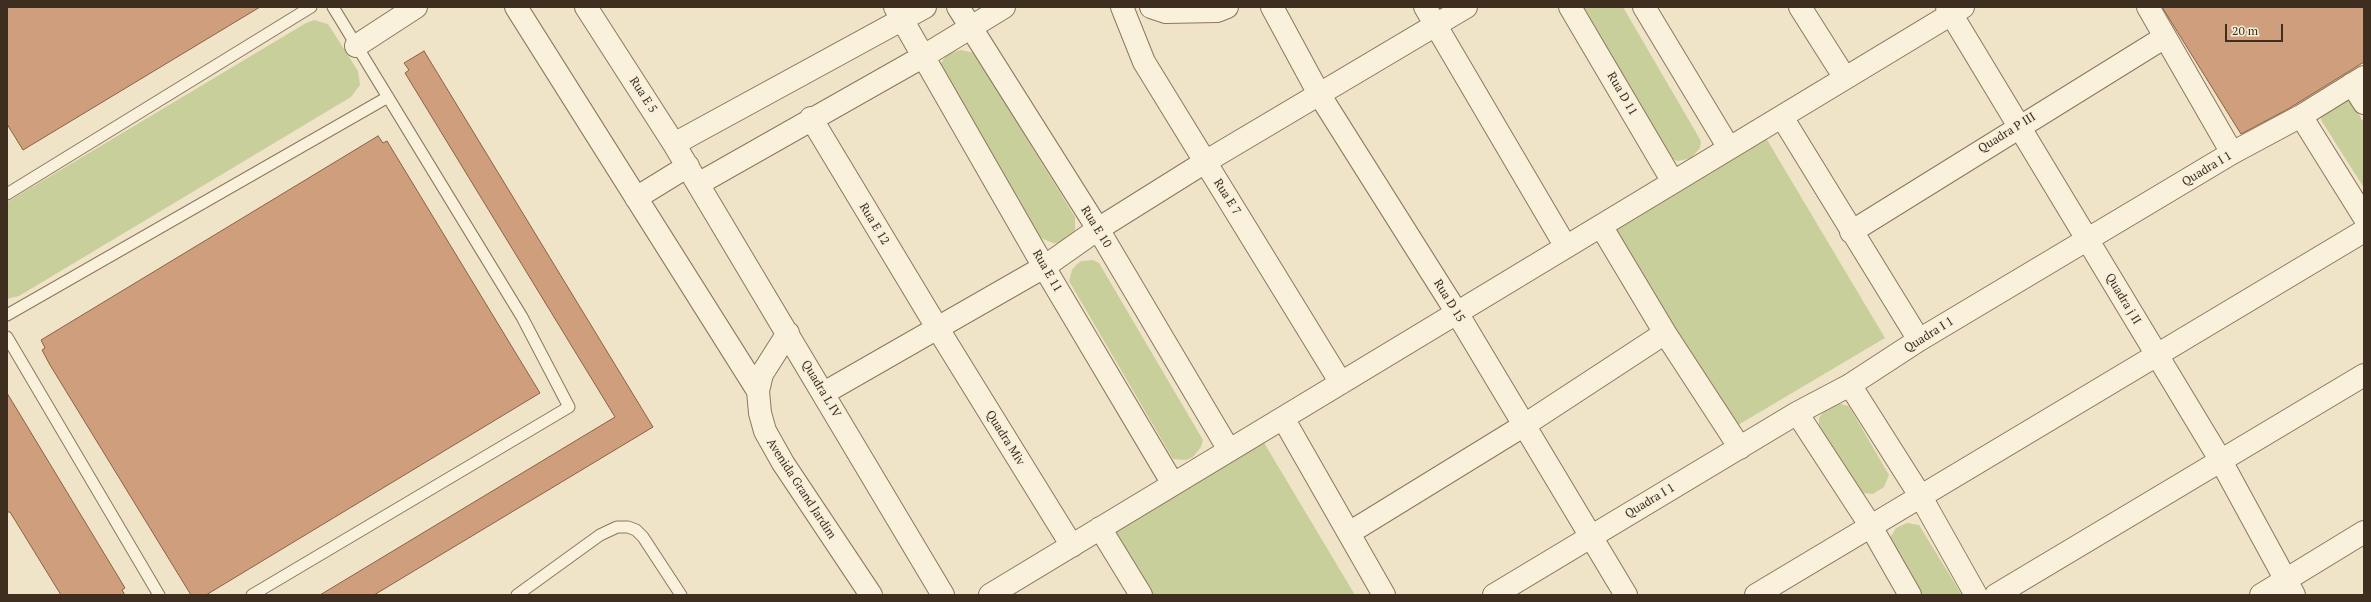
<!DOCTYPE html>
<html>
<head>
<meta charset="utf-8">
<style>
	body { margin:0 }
	#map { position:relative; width:2371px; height:602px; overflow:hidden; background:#f0e4c8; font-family:"PT Serif",serif }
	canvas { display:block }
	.frame { position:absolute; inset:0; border:8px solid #3d2e20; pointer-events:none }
	.scale { position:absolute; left:2225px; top:24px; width:58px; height:18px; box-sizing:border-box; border:2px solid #3d2e20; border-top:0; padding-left:5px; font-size:12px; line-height:14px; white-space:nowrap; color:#3d2e20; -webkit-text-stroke:3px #f7eed8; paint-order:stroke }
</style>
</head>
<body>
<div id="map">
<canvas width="2371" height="602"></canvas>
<div class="frame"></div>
<div class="scale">20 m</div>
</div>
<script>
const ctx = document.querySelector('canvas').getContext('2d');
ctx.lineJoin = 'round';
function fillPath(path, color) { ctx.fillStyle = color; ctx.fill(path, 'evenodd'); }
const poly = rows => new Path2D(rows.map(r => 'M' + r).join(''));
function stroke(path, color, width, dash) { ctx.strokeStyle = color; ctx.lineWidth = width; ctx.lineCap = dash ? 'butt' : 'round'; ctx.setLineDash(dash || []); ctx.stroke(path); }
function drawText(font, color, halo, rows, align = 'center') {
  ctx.font = font + ' "PT Serif",serif'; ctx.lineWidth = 3; ctx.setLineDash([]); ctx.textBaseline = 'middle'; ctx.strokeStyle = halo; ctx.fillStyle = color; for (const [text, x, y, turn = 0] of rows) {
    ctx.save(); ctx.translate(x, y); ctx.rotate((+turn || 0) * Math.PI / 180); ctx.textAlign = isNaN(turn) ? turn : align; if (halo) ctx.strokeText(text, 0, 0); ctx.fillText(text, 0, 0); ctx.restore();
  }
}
fillPath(poly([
	[1582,7,1623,7,1701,141,1700,148,1691,158,1678,161,1671,159],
	[314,20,328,24,358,71,360,85,351,97,19,296,7,299,7,202,306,23],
	[961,50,974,53,1075,217,1075,230,1071,236,1060,243,1053,243,1041,238,938,73,939,66,947,54],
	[2345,98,2351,101,2364,123,2364,188,2321,120,2322,113],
	[1766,138,1885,338,1733,428,1613,228],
	[1093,260,1099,263,1203,440,1201,447,1193,457,1186,460,1173,459,1069,281,1072,270,1076,265,1081,261],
	[1837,403,1849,406,1889,475,1884,487,1873,494,1860,493,1819,425,1819,418,1826,408],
	[1263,441,1355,595,1148,595,1110,531],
	[1907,523,1919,525,1962,595,1920,595,1890,538,1896,528]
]), '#c9cf9b');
const building = poly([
	[7,7,260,7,23,150,7,124,7,7],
	[2162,7,2364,7,2364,62,2288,109,2241,134,2162,7],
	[424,51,653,427,374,595,320,595,615,417,405,73,409,70,404,63,424,51],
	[378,136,383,143,387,141,540,393,206,595,191,595,50,365,42,350,45,348,41,340,378,136],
	[7,393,125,588,122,590,125,595,61,595,10,512,7,512,7,393]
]);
fillPath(building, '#cf9f7d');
stroke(building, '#8d5f41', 1);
const lane = poly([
	[7,194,311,7],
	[7,315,388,97],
	[7,337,159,595],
	[252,595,569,407,522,317,333,7],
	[517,595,600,535,617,527,628,527,636,530,643,537,681,595]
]);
const street = poly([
	[516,7,758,391],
	[586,7,674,144,943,595],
	[895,7,1044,267,1173,484],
	[958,7,1098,229,1229,450],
	[1122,7,1144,62,1341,383],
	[1151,7,1166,12,1217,11,1227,7],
	[1272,7,1319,94,1457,313,1626,595],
	[1425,7,1566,247],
	[1570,7,1673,182],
	[1644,7,1729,148],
	[1800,7,1845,78],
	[1947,7,2221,461,2294,595],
	[2148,7,2232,153],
	[356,46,416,7],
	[2352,84,2364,103],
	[2301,116,2364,217],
	[1782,117,1919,340],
	[811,118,938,329,1072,546],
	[674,144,925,7],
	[698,184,924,56,1004,7],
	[636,198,688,166],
	[1601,226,1665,333,1740,448],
	[1851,232,2165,37],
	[788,333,762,374,758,391,760,413,765,431,783,463,871,595],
	[1850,385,1921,497,1976,595],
	[824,393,1044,267,1098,229,1205,162,1466,7],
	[1797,413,1870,525,1910,595],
	[1283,418,1384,595],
	[1100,528,1141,595],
	[1349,533,1523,426,1665,333],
	[990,595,1963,7],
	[1494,595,1797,413,1850,385,1919,340,2232,153,2301,116,2364,77],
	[1756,595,2364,231],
	[1996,595,2364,375],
	[2261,595,2364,532]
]);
stroke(lane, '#8d765c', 13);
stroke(street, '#8d765c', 24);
stroke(lane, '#faf1dc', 11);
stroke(street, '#faf1dc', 22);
drawText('12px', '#3d2e20', '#f7eed8', [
	["Rua D 11",1622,94,60],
	["Rua E 5",643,95,57],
	["Quadra P III",2007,133,-32],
	["Quadra I 1",2207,169,-31],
	["Rua E 7",1227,197,58],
	["Rua E 12",874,224,59],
	["Rua E 10",1096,227,58],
	["Rua E 11",1047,271,60],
	["Quadra j II",2123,299,59],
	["Rua D 15",1449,301,58],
	["Quadra I 1",1929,335,-32],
	["Quadra L IV",821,389,59],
	["Quadra Miv",1005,438,58],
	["Avenida Grand Jardim",801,489,57],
	["Quadra I 1",1650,501,-31]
]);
</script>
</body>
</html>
